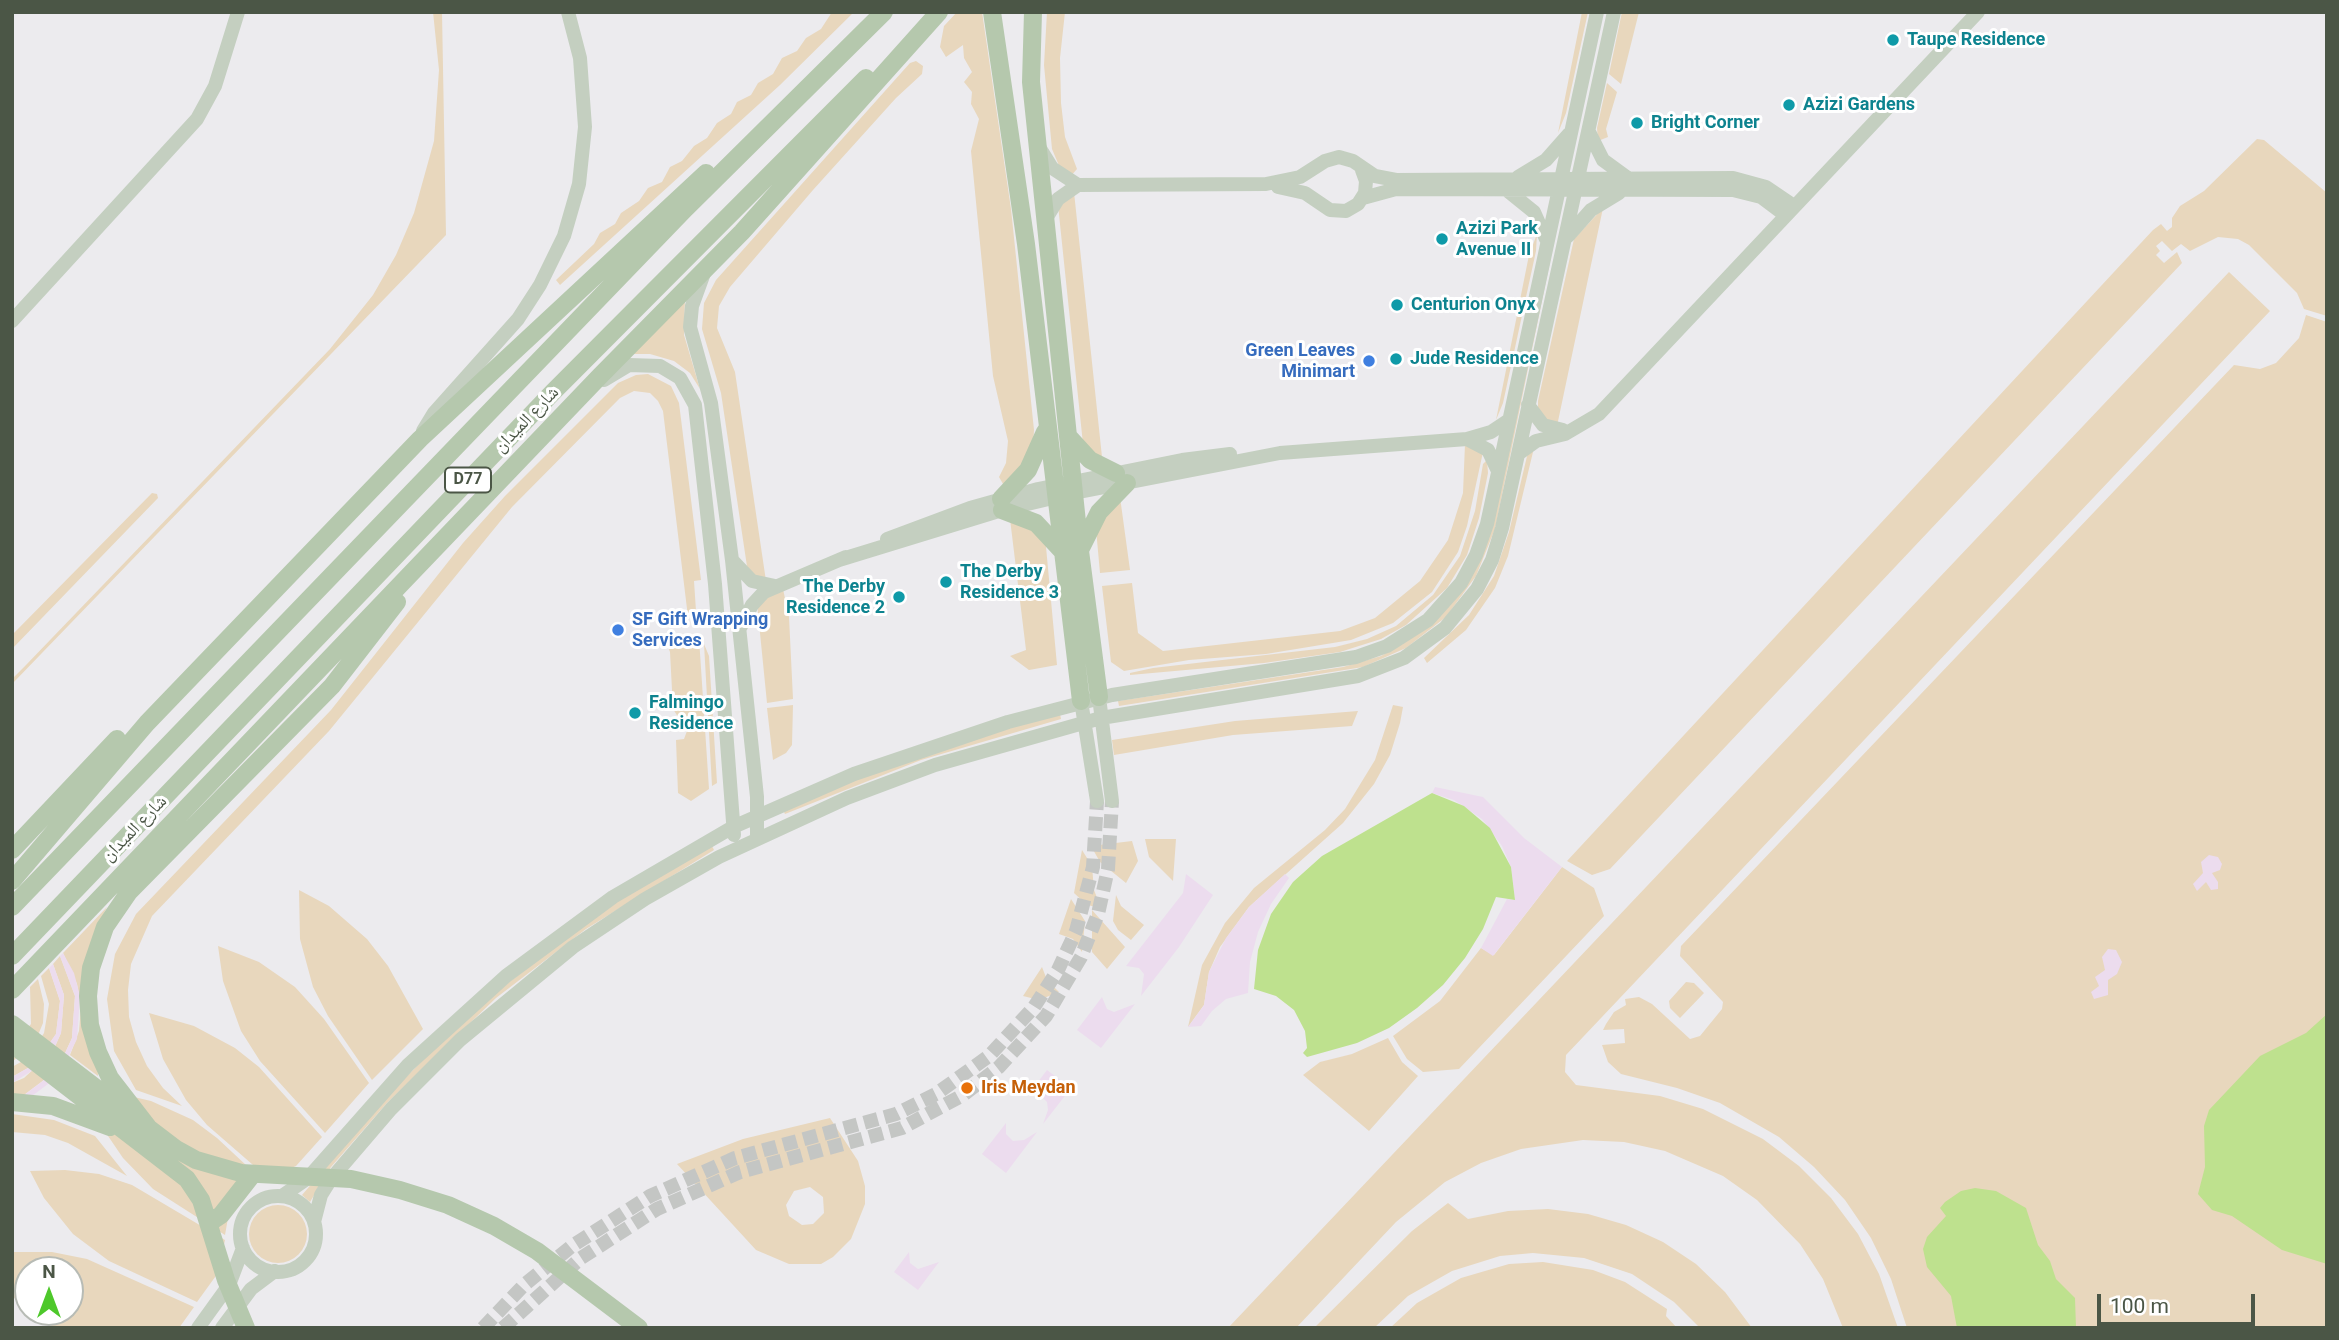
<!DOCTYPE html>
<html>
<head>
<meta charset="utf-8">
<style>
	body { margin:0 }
	#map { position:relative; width:2339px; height:1340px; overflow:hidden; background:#ecebee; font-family:Roboto,sans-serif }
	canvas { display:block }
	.frame { position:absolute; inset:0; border:14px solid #4b5646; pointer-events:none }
	.north { position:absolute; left:14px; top:1256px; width:70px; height:70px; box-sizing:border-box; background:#fff; border:2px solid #b7bbb5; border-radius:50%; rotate:0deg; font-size:19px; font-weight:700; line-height:28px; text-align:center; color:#4b5646 }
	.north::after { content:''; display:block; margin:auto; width:24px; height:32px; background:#4ec82b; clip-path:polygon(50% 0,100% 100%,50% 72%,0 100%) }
	.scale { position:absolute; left:2097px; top:1294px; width:158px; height:32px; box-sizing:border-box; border:4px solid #4b5646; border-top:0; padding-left:9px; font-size:21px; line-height:24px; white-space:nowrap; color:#4b5646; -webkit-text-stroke:5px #fff; paint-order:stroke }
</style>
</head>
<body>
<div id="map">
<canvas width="2339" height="1340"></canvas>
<div class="frame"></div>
<div class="north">N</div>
<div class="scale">100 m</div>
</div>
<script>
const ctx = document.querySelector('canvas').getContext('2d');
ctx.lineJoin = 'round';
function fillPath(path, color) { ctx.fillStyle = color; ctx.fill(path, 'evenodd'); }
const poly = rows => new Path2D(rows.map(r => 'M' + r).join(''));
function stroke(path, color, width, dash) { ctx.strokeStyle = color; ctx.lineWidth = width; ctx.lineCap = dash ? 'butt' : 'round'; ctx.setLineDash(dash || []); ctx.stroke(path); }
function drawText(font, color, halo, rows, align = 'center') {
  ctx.font = font + ' Roboto,"Noto Naskh Arabic",sans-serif'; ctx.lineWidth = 6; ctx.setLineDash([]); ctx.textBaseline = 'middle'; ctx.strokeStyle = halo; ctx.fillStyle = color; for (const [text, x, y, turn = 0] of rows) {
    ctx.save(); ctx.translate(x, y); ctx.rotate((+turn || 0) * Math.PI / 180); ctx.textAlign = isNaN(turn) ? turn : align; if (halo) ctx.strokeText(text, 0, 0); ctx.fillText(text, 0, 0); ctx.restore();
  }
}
fillPath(poly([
	[433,12,442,12,446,235,12,684,12,679,26,665,330,349,373,295,396,255,414,213,434,141,439,70],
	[832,12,854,12,780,85,560,285,556,280,594,244,600,233,615,224,621,213,639,201,648,188,662,182,670,167,682,161,694,146,707,138,717,123,731,114,737,102,751,95,758,83,773,74,782,58,797,51,806,38,821,29],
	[957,12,982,12,1011,209,1034,430,1033,447,1006,489,999,477,1006,463,1008,441,993,376,971,151,979,119,971,104,972,92,964,82,972,72,964,58,963,45,946,57,940,47,944,26],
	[1047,12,1065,12,1060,58,1061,103,1065,137,1077,169,1070,177,1060,168,1052,149,1044,65],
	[1582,12,1588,12,1566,113,1558,133],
	[1622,12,1639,12,1621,84,1609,74],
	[916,61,923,66,922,74,896,98,813,190,730,287,719,306,717,328,735,372,766,581,748,573,721,393,702,329,704,303,716,280,910,63],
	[1607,83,1617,92,1606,129,1608,137,1598,141,1597,128],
	[2257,139,2264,140,2327,193,2327,316,2304,309,2297,293,2249,245,2238,239,2218,237,2190,251,2181,244,2172,251,2162,241,2156,246,2160,251,2156,255,2164,263,2177,252,2182,263,1610,869,1592,875,1567,861,2153,230,2161,224,2167,231,2172,227,2172,218,2180,206,2204,191],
	[1074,192,1102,457,1097,459,1083,444,1058,205],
	[1603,208,1557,426,1553,426,1538,410,1538,401,1574,239],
	[1560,213,1495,529,1476,576,1446,617,1406,648,1363,667,1119,706,1118,701,1343,667,1381,656,1426,629,1471,577],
	[1537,234,1536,251,1503,403,1496,420,1529,255],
	[2229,272,2270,311,1566,1055,1565,1072,1576,1085,1660,1096,1703,1109,1763,1139,1799,1166,1831,1198,1858,1234,1879,1274,1898,1328,1843,1328,1823,1279,1800,1244,1757,1200,1723,1176,1665,1151,1624,1142,1583,1140,1521,1149,1481,1163,1445,1182,1396,1222,1296,1328,1228,1328],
	[685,298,684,335,700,389,690,373,674,361,650,354,631,354],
	[2306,315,2327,322,2327,1328,1907,1328,1891,1279,1871,1238,1845,1200,1814,1167,1779,1137,1720,1103,1677,1088,1621,1074,1608,1062,1602,1045,1625,1043,1624,1029,1603,1030,1606,1024,1614,1012,1626,1005,1625,999,1639,997,1652,1004,1690,1039,1700,1036,1722,1009,1723,1002,1680,956,1681,946,2234,365,2260,369,2276,363,2299,338],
	[648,374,671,386,679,403,701,580,694,581,696,611,688,617,663,411,658,401,650,393,634,391,620,398,512,507,329,731,152,916,131,964,128,990,129,1017,136,1042,147,1066,163,1088,182,1106,136,1090,114,1051,107,999,115,954,136,914,331,710,463,543,505,496,618,383,636,375],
	[1465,444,1483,452,1467,526,1458,552,1432,592,1393,623,1351,640,1266,654,1189,660,1124,671,1111,662,1102,586,1132,583,1138,633,1163,651,1340,631,1375,618,1420,581,1448,540,1463,493],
	[1528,452,1533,452,1508,556,1495,588,1466,630,1427,663,1424,658,1469,615,1494,576,1509,532],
	[1487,460,1488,473,1479,518,1467,555,1447,588,1406,625,1381,639,1340,652,1264,663,1130,675,1130,673,1153,668,1335,647,1367,639,1396,626,1433,595,1460,556,1475,511,1483,464],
	[152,493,157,494,158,498,12,649,12,635],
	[1120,497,1130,570,1100,573,1096,529],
	[1010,519,1045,536,1057,665,1029,670,1010,656,1026,650],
	[783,589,789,617,793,699,767,703,757,603],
	[686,634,699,638,709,789,691,801,678,793,676,740,684,739,687,731,673,709,670,652,666,642],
	[704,644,709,656,717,783,712,786],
	[793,705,792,745,786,753,773,760,767,708],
	[1393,705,1403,707,1400,723,1390,755,1374,784,1343,823,1249,907,1220,947,1209,972,1204,1005,1188,1027,1202,965,1225,923,1254,888,1325,830,1345,809,1375,760],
	[1358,711,1352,726,1233,735,1114,755,1112,740,1235,721],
	[1060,714,1061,719,921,760,785,814,783,810,828,790,966,740],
	[1145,839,1176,839,1173,881,1149,857],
	[1132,841,1138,861,1126,883,1100,862,1091,846],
	[712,846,714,850,586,929,496,998,387,1103,331,1167,310,1202,302,1195,388,1095,475,1008,606,908],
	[1082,850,1092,866,1094,890,1101,908,1087,905,1074,893],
	[1562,867,1594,888,1604,916,1459,1069,1423,1072,1407,1059,1393,1036,1440,1001,1481,948,1494,955],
	[299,890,329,906,367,939,388,966,423,1029,372,1080,328,1016,313,987,300,939],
	[1116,895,1121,906,1144,925,1131,940,1118,930,1113,921],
	[1071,899,1085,921,1082,952,1073,939,1059,934],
	[107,907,93,936,98,1076,70,1055,79,1031,81,1007,77,984,63,953],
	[1092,910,1125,947,1107,969,1092,952],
	[218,946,259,962,295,987,324,1019,369,1083,325,1133,260,1061,241,1031,223,981],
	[60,956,75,996,72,1038,61,1062,48,1077,24,1095,12,1095,12,1083,24,1078,53,1051,61,1033,64,995,53,964],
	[1042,967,1047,980,1059,992,1039,1000,1023,996],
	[49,968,60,1001,56,1034,35,1064,12,1077,12,1067,28,1058,44,1033,49,1004,41,976],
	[38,979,44,1004,43,1023,36,1040,12,1062,12,1048,31,1024,30,987],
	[1686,982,1694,983,1704,993,1680,1018,1670,1008,1669,1001],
	[149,1013,194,1026,235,1048,259,1067,322,1137,296,1166,268,1178,207,1125,186,1100,163,1059],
	[1388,1038,1402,1062,1418,1076,1369,1131,1303,1075,1320,1062,1352,1054],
	[121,1094,151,1101,193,1120,217,1138,262,1180,254,1184,228,1218,225,1235,153,1189,123,1158,106,1133],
	[12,1114,54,1120,95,1136,127,1176,68,1143,45,1135,12,1132],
	[830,1118,858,1161,865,1186,865,1204,851,1239,833,1257,821,1264,789,1264,756,1250,677,1164,743,1139],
	[810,1187,823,1197,824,1213,813,1224,802,1225,789,1216,786,1205,794,1191],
	[65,1170,99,1174,132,1185,225,1240,218,1273,197,1302,109,1261,73,1234,44,1198,30,1171],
	[1448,1203,1468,1219,1508,1211,1548,1209,1588,1214,1626,1225,1663,1242,1696,1264,1725,1292,1752,1328,1700,1328,1674,1302,1632,1274,1584,1258,1533,1253,1500,1256,1452,1271,1408,1296,1374,1328,1314,1328,1412,1231],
	'249 1234a29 29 0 1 1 58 0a29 29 0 1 1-58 0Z',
	[12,1252,52,1252,87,1259,194,1307,179,1328,55,1328,31,1312,70,1312,70,1270,28,1270,28,1310,12,1296],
	[1543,1262,1593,1270,1625,1282,1667,1309,1666,1316,1677,1328,1390,1328,1417,1303,1461,1278,1509,1264]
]), '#e8d7bd');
fillPath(poly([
	[1435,787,1483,797,1524,838,1562,867,1493,956,1481,948,1507,899,1515,900,1511,867,1502,846,1482,819,1454,800,1432,793],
	[2209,855,2218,857,2222,864,2220,870,2212,873,2218,882,2218,889,2211,890,2206,882,2197,891,2193,884,2203,873,2201,862],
	[1186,874,1213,895,1179,947,1141,996,1144,974,1139,968,1126,966,1183,893],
	[1285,874,1289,878,1271,904,1258,932,1250,962,1248,993,1226,999,1212,1011,1201,1026,1188,1027,1204,1005,1209,972,1226,938,1249,907],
	[2108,949,2116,950,2122,962,2117,974,2108,980,2108,995,2094,999,2091,992,2099,986,2095,977,2105,970,2102,957],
	[63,953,74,973,80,996,77,1039,65,1064,52,1081,32,1096,24,1095,48,1077,61,1062,72,1038,75,996,60,956],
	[53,964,64,995,61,1033,53,1051,40,1066,12,1083,12,1077,35,1064,56,1034,60,1001,49,968],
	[1102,997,1107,1009,1114,1012,1135,1004,1101,1048,1077,1030],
	[1047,1070,1071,1088,1043,1124,1048,1110,1047,1102,1039,1094,1028,1095],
	[1006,1123,1006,1134,1013,1141,1024,1140,1037,1132,1006,1173,982,1154],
	[909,1252,910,1263,918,1269,939,1262,918,1290,894,1272]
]), '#ecdcee');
fillPath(poly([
	[1432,793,1464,806,1490,828,1511,867,1515,900,1496,897,1483,929,1465,958,1443,985,1417,1008,1389,1028,1357,1043,1307,1057,1303,1053,1307,1048,1305,1031,1294,1010,1276,996,1254,989,1258,950,1271,914,1293,882,1322,856],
	[2327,1014,2327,1264,2282,1250,2232,1216,2212,1210,2198,1194,2205,1167,2204,1126,2209,1110,2260,1056,2306,1033],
	[1975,1188,1996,1191,2026,1208,2038,1245,2050,1261,2056,1279,2075,1298,2076,1328,1957,1328,1951,1296,1927,1267,1923,1249,1927,1237,1946,1216,1940,1208,1945,1202,1961,1191]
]), '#bee18e');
stroke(poly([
	[483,1328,524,1285,572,1246,650,1196,735,1158,896,1114,936,1094,989,1056,1034,1007,1058,970,1076,931,1093,867,1097,801],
	[503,1328,581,1258,657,1209,740,1172,902,1128,963,1095,999,1067,1046,1016,1081,957,1098,914,1108,869,1112,801]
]), '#c4c6c4', 14, [14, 7]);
stroke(poly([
	[1589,132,1603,160,1629,179],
	[1039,147,1052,168,1078,185,1266,184,1300,177,1325,161,1339,157,1353,161,1375,176,1396,180,1733,178,1766,187,1794,206],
	[1518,177,1546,160,1569,134],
	[1278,187,1305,193,1330,210,1346,211,1358,204,1365,193,1366,181,1362,170],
	[1508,191,1534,212,1546,239],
	[1363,198,1396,189,1733,190,1761,197,1785,215],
	[1045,220,1058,199,1078,185],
	[1568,236,1591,210,1619,193],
	[704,273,692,306,690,327,711,403,732,560,757,797,757,838],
	[12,321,197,119,215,86,238,12],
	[604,380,629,365,660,366,680,378,695,405,715,584,734,835],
	[1528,405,1543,425,1563,430],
	[423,431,434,413,518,319,540,285,564,236,579,184,585,127,580,58,568,12],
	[1467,439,1488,450,1498,471],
	[1518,454,1536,441,1565,434,1599,414,1978,12],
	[887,539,970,508,1038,489,1182,460,1230,454],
	[732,560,752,581,775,586],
	[839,560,1002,510,1074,493,1280,453,1467,439,1491,432,1509,420],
	[740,628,752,605,764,592,846,557],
	[1099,697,1112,801],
	[1081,701,1097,801],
	[282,1196,308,1178,408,1065,506,976,613,897,733,827,854,774,1008,722,1112,695,1356,657,1387,646,1428,620,1461,583,1476,555,1487,524,1597,12],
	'240 1234a38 38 0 1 1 76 0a38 38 0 1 1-76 0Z',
	[314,1222,321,1195,331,1179,391,1109,460,1040,573,947,645,899,719,857,847,798,935,765,1101,718,1358,676,1404,658,1445,628,1477,589,1492,560,1502,528,1614,12],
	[198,1328,229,1285,243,1248],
	[222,1328,251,1289,275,1271]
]), '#c4cfc0', 14);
stroke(poly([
	[992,12,1026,244,1081,701],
	[1033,12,1031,82,1080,551,1099,697],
	[1068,436,1090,460,1116,473],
	[1001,499,1028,470,1045,432],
	[1002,510,1036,523,1062,551],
	[1081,548,1099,512,1127,483],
	[12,850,117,739],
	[12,881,147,723,420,439,706,173],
	[12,907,686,208,884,12],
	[12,956,553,392,866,78],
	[12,990,600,376,742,232,939,12],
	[12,1024,176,1149,196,1160,241,1173,351,1179,400,1190,448,1205,494,1226,537,1251,639,1328],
	[12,1044,187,1179,201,1200,226,1280,246,1328],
	[12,1102,53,1106,110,1127],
	[148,1127,110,1078,98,1052,90,1025,88,996,91,968,105,927,129,892,332,686,397,602],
	[209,1223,221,1215,253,1174]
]), '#b5c8ad', 18);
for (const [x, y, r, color] of [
	[1893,40,7,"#0f9aa8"],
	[1789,105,7,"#0f9aa8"],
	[1637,123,7,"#0f9aa8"],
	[1442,239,7,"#0f9aa8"],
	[1397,305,7,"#0f9aa8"],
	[1396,359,7,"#0f9aa8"],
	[1369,361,7,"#3f7fe0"],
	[946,582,7,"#0f9aa8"],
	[899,597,7,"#0f9aa8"],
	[618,630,7,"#3f7fe0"],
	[635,713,7,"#0f9aa8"],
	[967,1088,7,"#e8710a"]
]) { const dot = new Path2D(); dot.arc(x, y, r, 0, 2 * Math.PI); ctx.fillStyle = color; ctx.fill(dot); stroke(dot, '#fff', 2.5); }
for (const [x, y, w] of [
	[468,480,46]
]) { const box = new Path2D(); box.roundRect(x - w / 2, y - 12.5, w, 25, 5); ctx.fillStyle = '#fff'; ctx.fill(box); stroke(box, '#4b5646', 2); }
drawText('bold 16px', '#4b5646', null, [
	["D77",468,480]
]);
drawText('bold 18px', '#0d838f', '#fff', [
	["Taupe Residence",1907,40],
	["Azizi Gardens",1803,105],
	["Bright Corner",1651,123],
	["Azizi Park",1456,229],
	["Avenue II",1456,250],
	["Centurion Onyx",1411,305],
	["Jude Residence",1410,359],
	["The Derby",960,572],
	["Residence 3",960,593],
	["The Derby",885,587,"right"],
	["Residence 2",885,608,"right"],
	["Falmingo",649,703],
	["Residence",649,724]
], 'left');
drawText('bold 18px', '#366cbe', '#fff', [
	["Green Leaves",1355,351],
	["Minimart",1355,372],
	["SF Gift Wrapping",632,620,"left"],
	["Services",632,641,"left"]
], 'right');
drawText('18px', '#4b5646', '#fff', [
	["شارع الميدان",527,420,-46],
	["شارع الميدان",135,829,-46]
]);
drawText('bold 18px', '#c56008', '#fff', [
	["Iris Meydan",981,1088]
], 'left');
</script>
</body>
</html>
